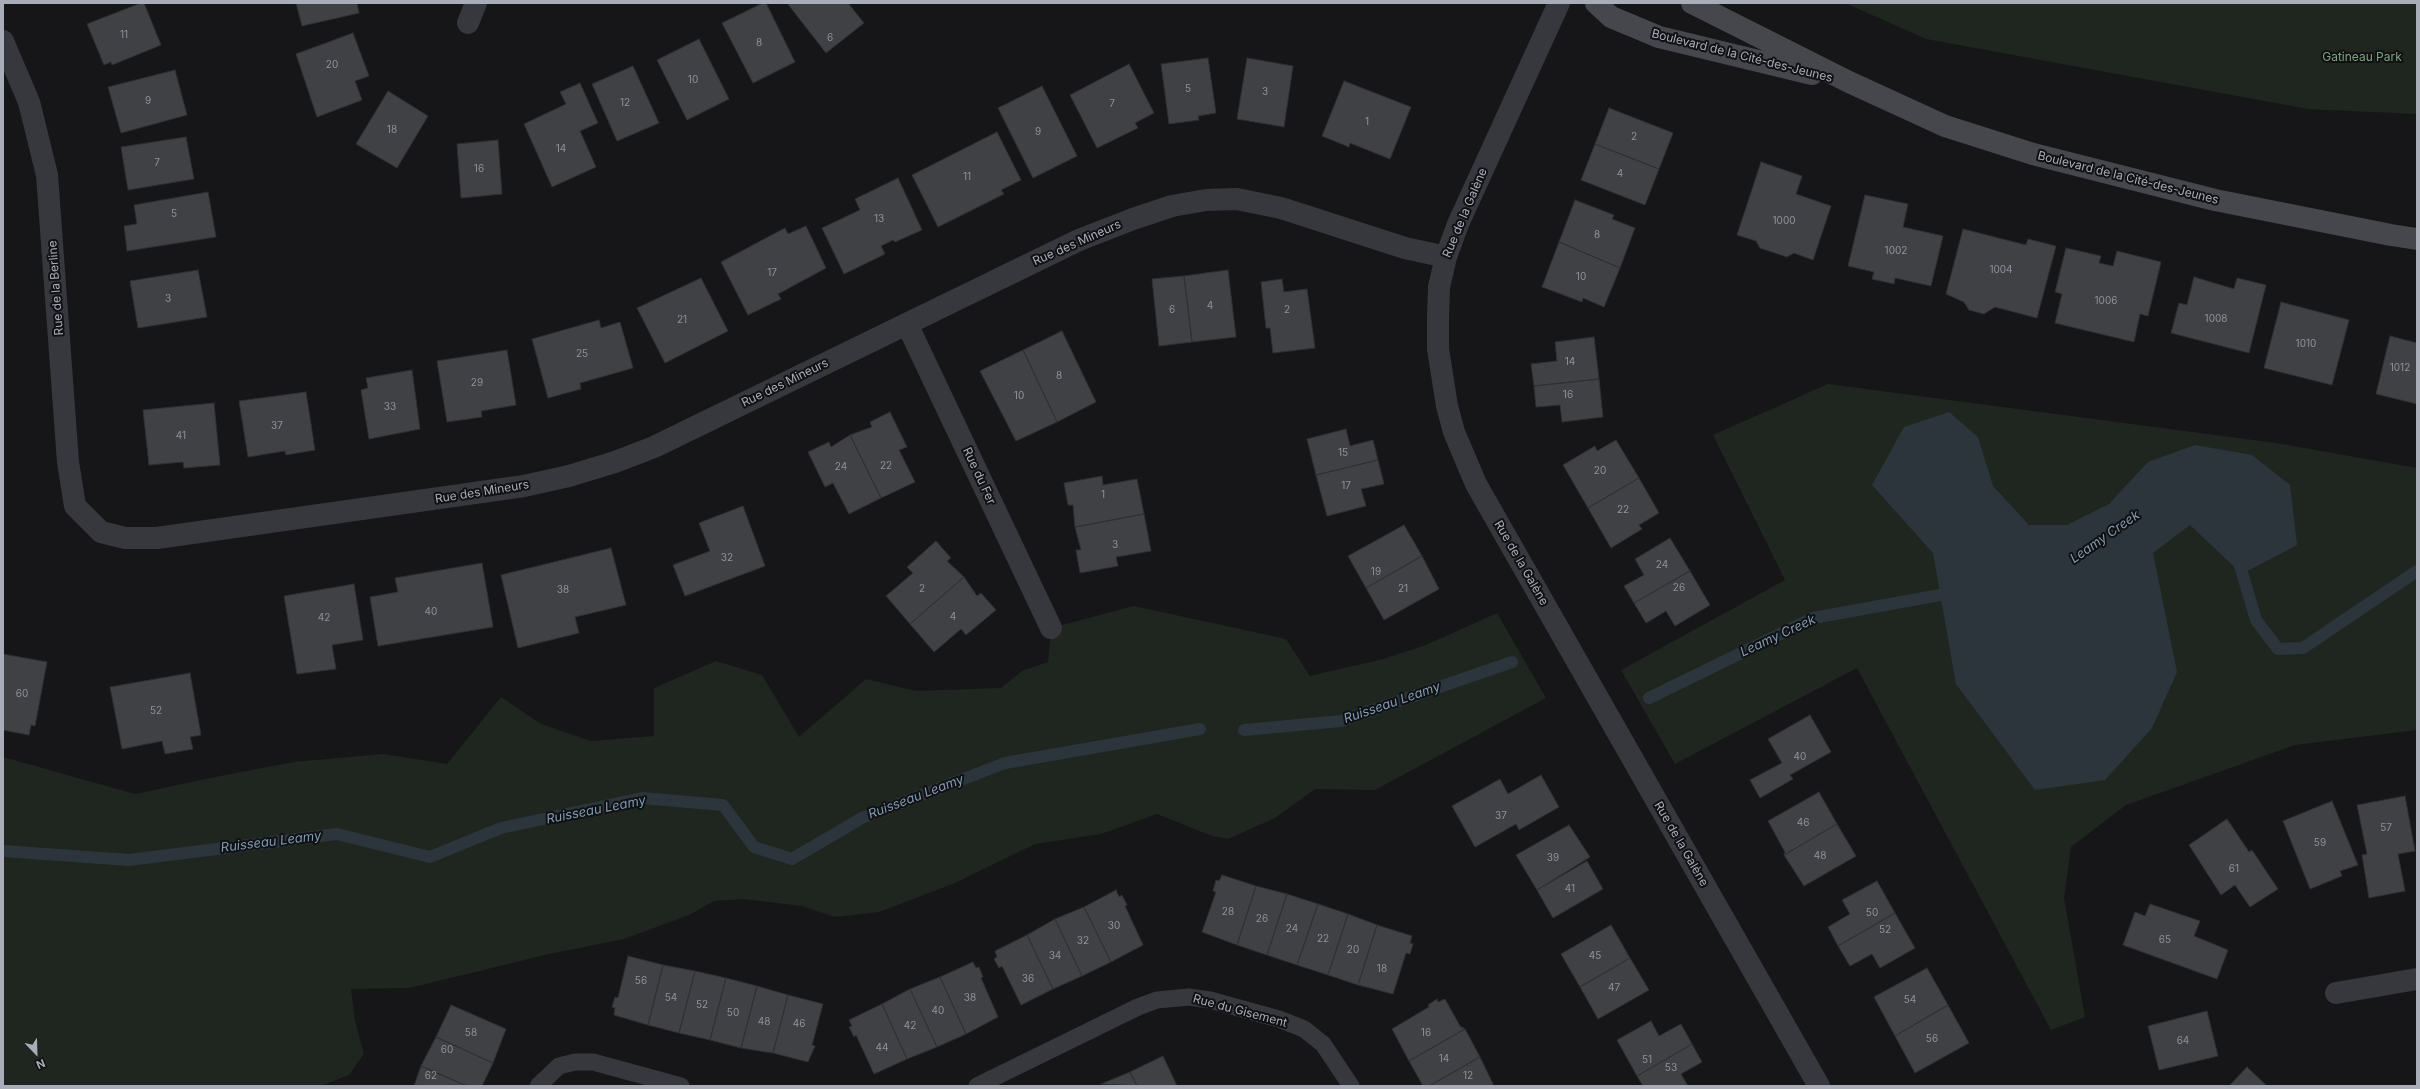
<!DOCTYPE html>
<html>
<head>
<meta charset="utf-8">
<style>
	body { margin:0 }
	#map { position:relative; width:2420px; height:1089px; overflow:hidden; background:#161618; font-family:Inter,sans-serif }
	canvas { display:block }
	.frame { position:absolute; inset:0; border:4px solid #a8adb8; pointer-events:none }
	.north { position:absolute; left:16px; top:1033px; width:40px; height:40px; -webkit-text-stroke:3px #111113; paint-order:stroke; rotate:157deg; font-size:11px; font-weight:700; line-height:16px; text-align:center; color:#a8adb8 }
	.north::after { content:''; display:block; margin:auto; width:14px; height:18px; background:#a8adb8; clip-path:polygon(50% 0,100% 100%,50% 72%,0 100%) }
</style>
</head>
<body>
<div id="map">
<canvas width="2420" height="1089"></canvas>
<div class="frame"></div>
<div class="north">N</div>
</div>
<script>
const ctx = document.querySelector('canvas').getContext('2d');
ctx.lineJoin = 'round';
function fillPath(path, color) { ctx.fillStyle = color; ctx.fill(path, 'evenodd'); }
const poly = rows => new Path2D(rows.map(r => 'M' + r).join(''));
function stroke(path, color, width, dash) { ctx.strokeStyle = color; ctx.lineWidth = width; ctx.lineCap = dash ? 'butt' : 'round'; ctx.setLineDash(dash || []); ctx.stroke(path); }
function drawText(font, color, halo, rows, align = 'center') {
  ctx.font = font + ' Inter,sans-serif'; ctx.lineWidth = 4; ctx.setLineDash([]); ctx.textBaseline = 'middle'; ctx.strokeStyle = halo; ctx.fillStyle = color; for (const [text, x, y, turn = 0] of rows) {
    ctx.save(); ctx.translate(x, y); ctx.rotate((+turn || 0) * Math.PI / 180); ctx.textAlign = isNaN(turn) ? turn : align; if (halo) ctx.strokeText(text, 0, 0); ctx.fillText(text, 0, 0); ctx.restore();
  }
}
fillPath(poly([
	[1845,3,2417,3,2417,114,2308,109,1926,39],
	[1828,384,2276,443,2417,468,2417,730,2295,745,2126,805,2071,847,2064,898,2085,1017,2051,1030,1857,668,1675,764,1621,670,1785,580,1713,435],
	[1134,606,1286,639,1310,676,1383,659,1426,645,1497,613,1546,698,1375,790,1315,789,1275,818,1228,839,1212,836,1157,814,1101,834,1035,844,955,883,879,912,835,917,802,906,743,899,714,901,689,915,624,939,545,955,409,988,351,989,355,1021,364,1054,349,1075,321,1086,3,1086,3,757,135,794,215,777,294,762,383,754,447,764,501,697,541,724,591,741,654,736,654,688,716,661,762,675,799,737,866,679,916,691,1001,688,1022,671,1048,662,1051,628]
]), '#1e261f');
fillPath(poly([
	[1949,412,1978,437,1993,486,2029,525,2067,525,2109,504,2148,462,2195,445,2252,455,2290,485,2297,545,2242,574,2190,525,2153,553,2177,672,2152,728,2105,780,2035,790,1956,684,1933,553,1872,485,1904,427]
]), '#2c353c');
stroke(poly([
	[2238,559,2256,620,2278,649,2303,648,2417,571],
	[1649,698,1813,618,1957,592],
	[1244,730,1341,721,1512,662],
	[3,851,129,860,337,834,430,857,501,828,642,798,723,805,754,847,792,859,862,818,1005,763,1200,729]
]), '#2c353c', 12);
const building = poly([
	[141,3,144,3,161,45,112,65,111,62,104,65,87,24,141,3],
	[296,3,357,3,359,13,302,26,296,3],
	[763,3,766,3,795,62,753,83,722,23,763,3],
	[787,3,848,3,864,23,826,53,787,3],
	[353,33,369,76,355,81,362,100,317,117,296,54,353,33],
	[699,39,729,99,687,120,657,60,699,39],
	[1208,58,1216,113,1198,116,1199,120,1169,124,1161,64,1208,58],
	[1247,58,1293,66,1284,127,1237,119,1247,58],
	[1129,64,1154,113,1135,123,1138,128,1097,148,1070,95,1129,64],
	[633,66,659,123,617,141,592,84,633,66],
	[175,70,187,115,121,133,108,87,175,70],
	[1344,81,1411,107,1390,159,1350,143,1349,147,1322,136,1344,81],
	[580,83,598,123,580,131,596,167,552,187,524,124,566,104,560,92,580,83],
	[1042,86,1077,156,1033,178,998,108,1042,86],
	[388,91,428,116,397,168,356,144,388,91],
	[1609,108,1673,133,1659,169,1595,144,1609,108],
	[997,132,1021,180,1001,190,1004,194,938,227,912,175,997,132],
	[186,137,194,179,128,190,121,147,186,137],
	[498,140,502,194,461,198,457,144,498,140],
	[1595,144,1659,169,1645,205,1581,180,1595,144],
	[1761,162,1802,176,1796,194,1831,206,1813,260,1794,253,1787,257,1760,248,1756,241,1737,235,1761,162],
	[898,178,922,230,895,242,893,240,881,246,885,254,844,274,822,228,860,210,855,199,898,178],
	[208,192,216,237,127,251,124,226,137,224,134,205,208,192],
	[1865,195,1908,204,1903,227,1943,236,1931,286,1895,278,1894,284,1872,279,1874,272,1848,266,1865,195],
	[1575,200,1614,215,1612,219,1635,228,1620,268,1559,242,1575,200],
	[806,226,826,268,778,294,781,299,748,315,721,262,785,228,788,234,806,226],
	[1963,229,2026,245,2028,239,2056,246,2037,318,1995,307,1984,314,1969,310,1964,302,1946,294,1963,229],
	[1559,242,1620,268,1604,307,1583,298,1582,302,1542,287,1559,242],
	[2066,248,2101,256,2099,263,2113,266,2117,251,2161,262,2148,316,2140,314,2134,342,2055,323,2062,294,2055,292,2066,248],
	[198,270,207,317,138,328,130,281,198,270],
	[1228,270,1236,337,1192,342,1184,276,1228,270],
	[1184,276,1192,342,1159,346,1152,279,1184,276],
	[2194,277,2234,289,2237,278,2266,285,2249,353,2171,333,2179,303,2187,305,2194,277],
	[701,278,728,331,665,363,637,308,701,278],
	[1282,279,1284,292,1307,289,1315,348,1273,353,1270,328,1266,328,1261,282,1282,279],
	[2281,302,2349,320,2332,385,2264,368,2281,302],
	[599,320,601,328,620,322,633,368,580,383,581,389,548,398,532,339,599,320],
	[1062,331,1096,402,1057,422,1023,350,1062,331],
	[2390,336,2417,343,2417,404,2376,394,2390,336],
	[1594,337,1599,379,1534,386,1531,364,1557,361,1555,342,1594,337],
	[507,350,516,405,481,411,482,417,447,422,437,361,507,350],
	[1023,350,1057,422,1016,441,980,371,1023,350],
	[412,370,420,429,369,439,361,390,368,388,366,378,412,370],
	[1599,379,1603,417,1562,422,1560,405,1536,407,1534,386,1599,379],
	[306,392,315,450,286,455,285,451,248,457,239,401,306,392],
	[214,403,220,465,184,468,183,462,149,465,143,410,214,403],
	[890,412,907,447,899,450,915,482,881,498,850,435,872,427,870,422,890,412],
	[1346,429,1350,446,1373,440,1378,460,1316,475,1307,439,1346,429],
	[850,435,881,498,849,514,833,483,825,487,808,452,829,442,831,447,850,435],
	[1616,440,1639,478,1588,508,1563,465,1595,446,1597,451,1616,440],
	[1378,460,1384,484,1361,489,1366,506,1327,516,1316,475,1378,460],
	[1102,476,1103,485,1137,479,1144,514,1075,527,1073,505,1068,505,1064,483,1102,476],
	[1639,478,1659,513,1639,525,1642,529,1611,548,1588,508,1639,478],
	[743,506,765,566,685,596,673,565,710,551,699,523,743,506],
	[1144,514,1151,551,1116,557,1118,566,1080,573,1076,550,1081,550,1075,527,1144,514],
	[1404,525,1422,556,1366,588,1348,556,1404,525],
	[1670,538,1690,571,1634,603,1624,586,1644,575,1635,559,1670,538],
	[936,541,951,558,947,561,964,577,910,624,886,596,913,573,907,567,936,541],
	[611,548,626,605,575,617,579,633,518,648,501,575,611,548],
	[1422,556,1439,589,1384,620,1366,588,1422,556],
	[482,563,493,627,378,646,370,597,398,592,395,578,482,563],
	[1690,571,1710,605,1675,626,1666,611,1646,623,1634,603,1690,571],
	[964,577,977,596,981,593,996,610,966,635,961,629,934,652,910,624,964,577],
	[354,584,363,640,332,645,336,669,297,674,284,596,354,584],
	[3,654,47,662,35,726,31,725,29,735,3,730,3,654],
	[190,673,201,735,190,737,193,749,165,754,162,741,122,749,110,687,190,673],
	[1810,715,1831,752,1790,775,1793,779,1760,798,1750,780,1782,763,1768,739,1810,715],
	[1541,775,1559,807,1519,830,1516,824,1475,847,1452,806,1500,779,1508,794,1541,775],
	[1819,792,1837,824,1784,855,1785,852,1768,821,1819,792],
	[2405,796,2415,851,2398,854,2405,891,2369,898,2362,855,2367,854,2357,805,2405,796],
	[2332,801,2358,865,2340,871,2342,876,2310,889,2283,821,2332,801],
	[2227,819,2249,852,2252,850,2278,889,2250,907,2235,885,2221,895,2189,845,2227,819],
	[1837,824,1856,856,1804,886,1784,855,1837,824],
	[1569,825,1590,857,1537,890,1516,855,1569,825],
	[1587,861,1603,889,1553,918,1537,890,1587,861],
	[1222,875,1256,886,1237,945,1202,932,1216,892,1213,891,1216,880,1219,881,1222,875],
	[1877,881,1895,913,1838,946,1828,927,1850,914,1842,900,1877,881],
	[1256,886,1287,894,1267,955,1237,945,1256,886],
	[1116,890,1119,897,1122,895,1127,905,1125,906,1143,945,1111,962,1084,907,1116,890],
	[1287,894,1318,904,1297,965,1267,955,1287,894],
	[1318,904,1348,914,1328,975,1297,965,1318,904],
	[2150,904,2200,921,2194,936,2228,950,2217,979,2123,945,2135,912,2145,916,2150,904],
	[1084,907,1111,962,1082,976,1055,919,1084,907],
	[1895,913,1915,948,1880,968,1872,954,1850,966,1838,946,1895,913],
	[1348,914,1377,925,1358,985,1328,975,1348,914],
	[1055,919,1082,976,1053,989,1027,935,1055,919],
	[1377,925,1412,936,1410,943,1413,944,1410,954,1406,953,1393,994,1358,985,1377,925],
	[1611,925,1630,958,1580,987,1561,954,1611,925],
	[1027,935,1053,989,1021,1005,1002,966,999,968,994,959,997,957,995,951,1027,935],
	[628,956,663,965,648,1025,614,1015,615,1008,612,1007,615,997,618,998,628,956],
	[1630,958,1649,990,1598,1019,1580,987,1630,958],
	[973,962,976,968,979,967,983,977,981,978,998,1017,966,1034,940,977,973,962],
	[663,965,695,971,679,1033,648,1025,663,965],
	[1927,968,1948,1005,1895,1036,1874,997,1927,968],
	[695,971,726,978,710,1040,679,1033,695,971],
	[940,977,966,1034,937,1047,910,989,940,977],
	[726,978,757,986,741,1048,710,1040,726,978],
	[757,986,788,995,773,1053,741,1048,757,986],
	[910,989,937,1047,907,1059,882,1004,910,989],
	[788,995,823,1004,812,1045,815,1046,808,1062,773,1053,788,995],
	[1437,999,1438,1002,1445,999,1460,1026,1465,1029,1409,1061,1392,1029,1429,1007,1428,1005,1437,999],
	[882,1004,907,1059,874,1074,856,1035,854,1037,849,1027,852,1026,849,1020,882,1004],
	[451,1005,506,1029,493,1063,436,1037,451,1005],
	[1948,1005,1969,1043,1915,1073,1895,1036,1948,1005],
	[2207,1011,2218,1056,2159,1070,2148,1026,2207,1011],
	[1651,1021,1659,1036,1681,1024,1692,1044,1637,1076,1617,1040,1651,1021],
	[1465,1029,1480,1057,1429,1086,1423,1086,1409,1061,1465,1029],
	[436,1037,493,1063,482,1086,467,1086,421,1066,436,1037],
	[1692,1044,1702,1062,1681,1074,1688,1086,1643,1086,1637,1076,1692,1044],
	[1163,1056,1177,1086,1137,1086,1130,1072,1163,1056],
	[1480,1057,1494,1086,1429,1086,1466,1065,1480,1057],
	[421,1066,467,1086,414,1086,421,1066],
	[2247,1067,2267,1086,2229,1086,2247,1067],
	[1130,1072,1137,1086,1101,1084,1130,1072]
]);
fillPath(building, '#404145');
stroke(building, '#303034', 1);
stroke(poly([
	[538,1086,559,1066,575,1062,593,1062,681,1086],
	[977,1086,1138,1007,1157,1000,1189,997,1210,1000,1279,1019,1304,1029,1323,1044,1351,1086]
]), '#37383d', 17);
stroke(poly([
	[1559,3,1458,224,1446,257,1439,287,1438,319,1438,349,1447,406,1454,432,1476,484,1819,1086],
	[468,23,476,3],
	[3,41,29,102,47,175,68,462,75,506,101,532,125,538,157,538,524,486,569,476,615,462,654,447,1079,240,1133,219,1172,206,1206,200,1237,199,1281,208,1405,248,1446,257],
	[907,324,1051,628],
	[2336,993,2417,979]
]), '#37383d', 22);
stroke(poly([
	[1596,3,1611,17,1659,37,1812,74],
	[1692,3,1849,82,1945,126,2033,154,2215,200,2391,235,2417,239]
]), '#45474d', 22);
drawText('10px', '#8e929b', null, [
	["11",124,35],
	["6",830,38],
	["8",759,43],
	["20",332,65],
	["10",693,80],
	["5",1188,89],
	["3",1265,92],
	["9",148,101],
	["12",625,103],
	["7",1112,104],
	["1",1367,122],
	["18",392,130],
	["9",1038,132],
	["2",1634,137],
	["14",561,149],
	["7",157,163],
	["16",479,169],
	["4",1620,174],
	["11",967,177],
	["5",174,214],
	["13",879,219],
	["1000",1784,221],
	["8",1597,235],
	["1002",1896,251],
	["1004",2001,270],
	["17",772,273],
	["10",1581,277],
	["3",168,299],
	["1006",2106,301],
	["4",1210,306],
	["6",1172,310],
	["2",1287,310],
	["1008",2216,319],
	["21",682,320],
	["1010",2306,344],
	["25",582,354],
	["14",1570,362],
	["1012",2400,368],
	["8",1059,376],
	["29",477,383],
	["16",1568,395],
	["10",1019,396],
	["33",390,407],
	["37",277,426],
	["41",181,436],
	["15",1343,453],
	["22",886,466],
	["24",841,467],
	["20",1600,471],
	["17",1346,486],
	["1",1103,495],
	["22",1623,510],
	["3",1115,545],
	["32",727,558],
	["24",1662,565],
	["19",1376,572],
	["26",1679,588],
	["2",922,589],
	["21",1403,589],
	["38",563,590],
	["40",431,612],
	["4",953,617],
	["42",324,618],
	["60",22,694],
	["52",156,711],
	["40",1800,757],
	["37",1501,816],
	["46",1803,823],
	["57",2386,828],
	["59",2320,843],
	["48",1820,856],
	["39",1553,858],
	["61",2234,869],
	["41",1570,889],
	["28",1228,912],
	["50",1872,913],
	["26",1262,919],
	["30",1114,926],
	["24",1292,929],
	["52",1885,930],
	["22",1323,939],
	["65",2165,940],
	["32",1083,941],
	["20",1353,950],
	["34",1055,956],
	["45",1595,956],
	["18",1382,969],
	["36",1028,979],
	["56",641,981],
	["47",1614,988],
	["54",671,998],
	["38",970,998],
	["54",1910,1000],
	["52",702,1005],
	["40",938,1011],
	["50",733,1013],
	["48",764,1022],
	["46",799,1024],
	["42",910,1026],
	["58",471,1033],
	["16",1426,1033],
	["56",1932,1039],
	["64",2183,1041],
	["44",882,1048],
	["60",447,1050],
	["14",1444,1059],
	["51",1647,1060],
	["53",1671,1068],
	["62",431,1076],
	["12",1468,1076]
]);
drawText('12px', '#a8adb8', '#111113', [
	["Boulevard de la Cité-des-Jeunes",1742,56,14],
	["Boulevard de la Cité-des-Jeunes",2128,178,14],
	["Rue de la Galène",1465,213,-67],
	["Rue des Mineurs",1077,243,-24],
	["Rue de la Berline",56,288,-94],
	["Rue des Mineurs",785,383,-26],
	["Rue du Fer",979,476,65],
	["Rue des Mineurs",482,492,-9],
	["Rue de la Galène",1521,563,60],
	["Rue de la Galène",1681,844,60],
	["Rue du Gisement",1240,1011,15]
]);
drawText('12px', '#7fa381', '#111113', [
	["Gatineau Park",2362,57]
]);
drawText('italic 13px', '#7f9bb3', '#111113', [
	["Leamy Creek",2105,537,-35],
	["Leamy Creek",1778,636,-25],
	["Ruisseau Leamy",1392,703,-19],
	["Ruisseau Leamy",916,797,-21],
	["Ruisseau Leamy",596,810,-11],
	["Ruisseau Leamy",271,842,-7]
]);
</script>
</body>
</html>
